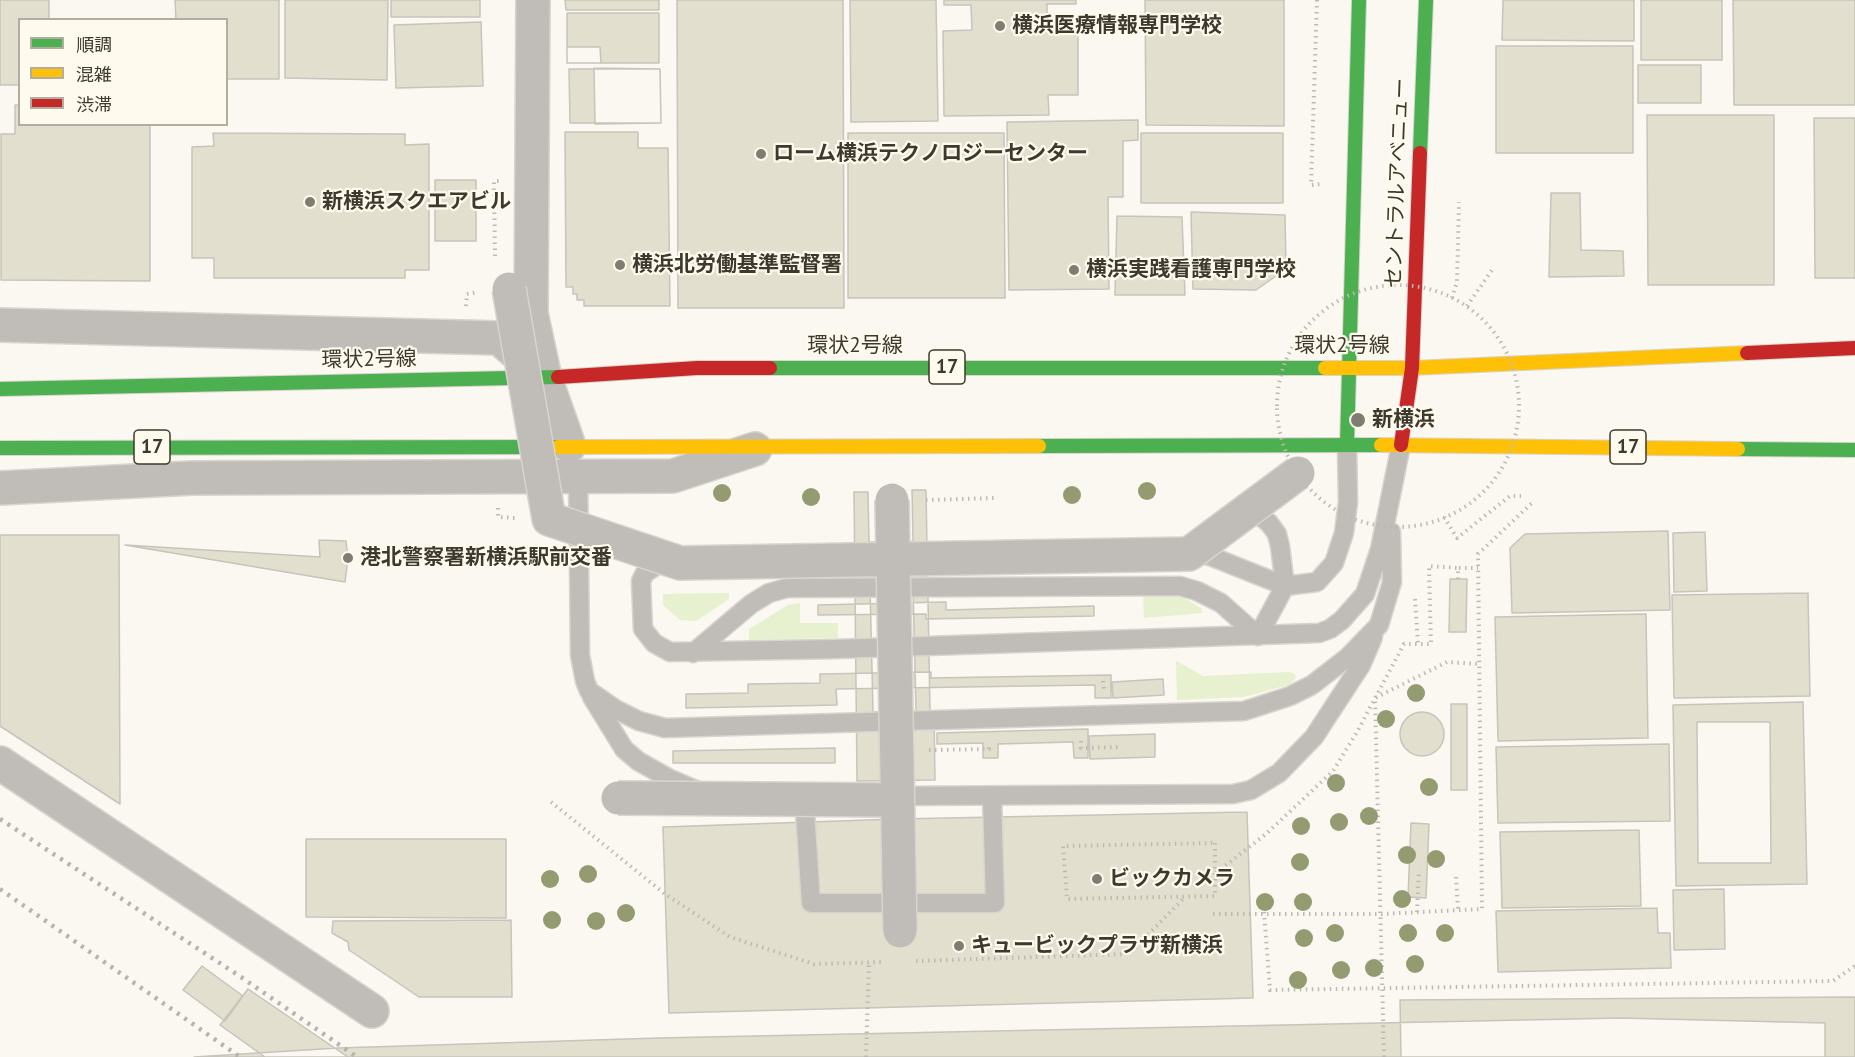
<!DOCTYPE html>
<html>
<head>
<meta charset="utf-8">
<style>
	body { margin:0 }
	#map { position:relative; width:1855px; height:1057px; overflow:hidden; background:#faf8f1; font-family:"PT Sans","Noto Sans JP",sans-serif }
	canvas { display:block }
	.legend { position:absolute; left:18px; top:18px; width:210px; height:108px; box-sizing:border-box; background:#fefaed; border:2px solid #b1ada0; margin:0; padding:8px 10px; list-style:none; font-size:18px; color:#3d392c }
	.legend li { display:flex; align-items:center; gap:12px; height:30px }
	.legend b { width:30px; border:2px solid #b1ada0 }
</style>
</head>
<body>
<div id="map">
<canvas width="1855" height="1057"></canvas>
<ul class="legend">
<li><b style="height:8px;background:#4caf50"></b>順調</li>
<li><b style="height:8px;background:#ffc107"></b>混雑</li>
<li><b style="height:8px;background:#c62828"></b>渋滞</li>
</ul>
</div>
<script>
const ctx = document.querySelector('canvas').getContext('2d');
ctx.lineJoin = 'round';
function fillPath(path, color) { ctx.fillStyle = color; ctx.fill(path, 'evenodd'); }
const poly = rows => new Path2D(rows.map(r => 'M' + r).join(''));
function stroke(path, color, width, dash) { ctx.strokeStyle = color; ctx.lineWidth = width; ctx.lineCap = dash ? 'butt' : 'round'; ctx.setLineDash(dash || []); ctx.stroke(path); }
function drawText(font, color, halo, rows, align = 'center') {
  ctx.font = font + ' "PT Sans","Noto Sans JP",sans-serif'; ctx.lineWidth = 4.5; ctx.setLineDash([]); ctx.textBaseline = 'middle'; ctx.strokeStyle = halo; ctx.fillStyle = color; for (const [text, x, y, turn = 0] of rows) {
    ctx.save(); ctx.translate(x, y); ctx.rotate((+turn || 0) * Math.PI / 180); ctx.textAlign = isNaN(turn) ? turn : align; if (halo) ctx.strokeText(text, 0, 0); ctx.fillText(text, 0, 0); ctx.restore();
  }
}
fillPath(poly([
	[729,593,729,599,696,621,680,620,663,605,663,594],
	[1143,597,1183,597,1201,608,1203,613,1144,618],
	[800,603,800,623,838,623,838,638,749,640,749,629,788,605],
	[1176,661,1203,676,1289,672,1295,674,1296,678,1288,685,1244,697,1177,700]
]), '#e7f0cf');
const building = poly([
	[0,0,49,0,49,20,20,20,20,85,0,85,0,0],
	[175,0,279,0,279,79,226,79,226,20,176,20,175,0],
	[285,0,388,0,387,80,285,78,285,0],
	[391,0,480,0,480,17,391,17,391,0],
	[565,0,659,0,659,10,566,10,565,0],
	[677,0,843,0,844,308,678,308,677,0],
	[850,0,936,0,938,121,851,122,850,0],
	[944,0,1076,0,1076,4,1047,4,1047,30,1078,29,1078,95,1048,95,1049,115,944,116,943,31,972,30,971,5,944,5,944,0],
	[1145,0,1284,0,1284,126,1146,125,1145,0],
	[1503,0,1634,0,1634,41,1502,40,1503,0],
	[1641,0,1722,0,1722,60,1641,60,1641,0],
	[1733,0,1855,0,1855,105,1734,105,1733,0],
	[567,13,659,13,659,63,567,63,567,13],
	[481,22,483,86,396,88,394,25,481,22],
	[1496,46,1633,46,1633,153,1496,153,1496,46],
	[567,47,600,47,601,63,567,63,567,47],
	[1638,65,1701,65,1701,103,1638,103,1638,65],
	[594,68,660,69,661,123,595,124,594,68],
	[569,69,660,69,661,123,570,123,569,69],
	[15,105,20,105,20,124,150,124,150,281,1,280,1,134,15,134,15,105],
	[1647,115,1774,115,1774,285,1648,285,1647,115],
	[1814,118,1855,118,1855,278,1815,278,1814,118],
	[1138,120,1138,140,1123,141,1123,197,1108,197,1109,289,1009,290,1007,122,1138,120],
	[565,132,638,132,638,148,668,148,670,306,584,306,584,300,577,300,577,294,573,294,573,287,566,287,565,132],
	[213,133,405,134,405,145,429,144,429,270,405,270,405,278,214,278,214,258,192,258,192,147,214,146,213,133],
	[848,133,1004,133,1005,298,848,298,848,133],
	[1141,133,1283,133,1283,203,1141,203,1141,133],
	[435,180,476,180,476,241,435,241,435,180],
	[1551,193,1580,193,1581,250,1623,251,1624,276,1549,277,1551,193],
	[1191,212,1285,215,1286,269,1256,290,1193,289,1191,212],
	[1117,216,1182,217,1185,295,1115,295,1117,216],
	[912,490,926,490,930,711,934,712,935,780,857,781,854,492,868,492,869,542,913,541,912,490],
	[870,586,913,586,916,711,873,712,870,586],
	[1668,531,1670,610,1512,613,1510,548,1525,534,1668,531],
	[1705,532,1707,591,1674,592,1673,533,1705,532],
	[0,535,119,535,120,804,0,726,0,535],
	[319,540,346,541,348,558,345,582,125,545,320,557,319,540],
	[1450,579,1467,579,1466,632,1449,632,1450,579],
	[1808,593,1810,696,1674,698,1672,595,1808,593],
	[946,602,946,610,1094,606,1094,616,926,619,926,614,818,615,818,605,946,602],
	[1646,614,1648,738,1498,741,1495,617,1646,614],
	[931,672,931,678,1111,675,1111,698,1095,698,1095,685,836,689,837,705,686,708,686,694,748,693,748,684,820,683,820,674,931,672],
	[1163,679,1164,695,1113,698,1112,682,1163,679],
	[1803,702,1807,884,1676,886,1673,705,1803,702],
	[1451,704,1467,704,1467,790,1451,790,1451,704],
	'1400 734a22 22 0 1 1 44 0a22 22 0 1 1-44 0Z',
	[1697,722,1770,722,1771,863,1698,863,1697,722],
	[1088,729,1088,758,1074,758,1073,742,998,744,998,758,983,758,983,743,937,744,937,733,1088,729],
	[1155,734,1155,757,1090,759,1089,736,1155,734],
	[1669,744,1670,821,1498,823,1496,747,1669,744],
	[835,748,835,763,673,763,673,751,835,748],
	[1247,812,1253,998,669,1013,663,827,897,819,1247,812],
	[1411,823,1429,824,1426,898,1408,897,1411,823],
	[1639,830,1641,906,1502,908,1500,832,1639,830],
	[306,839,506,839,506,918,306,917,306,839],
	[1724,889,1725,949,1674,950,1673,890,1724,889],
	[1657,908,1658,933,1670,933,1671,968,1498,972,1496,911,1657,908],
	[511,920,512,997,419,997,349,950,348,942,332,933,333,921,511,920],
	[202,966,243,996,225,1021,183,990,202,966],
	[248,989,348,1057,265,1057,220,1025,248,989],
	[1855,997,1855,1057,1401,1057,1400,1000,1855,997],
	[1620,1018,1825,1023,1825,1057,194,1057,338,1048,659,1038,1620,1018]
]);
fillPath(building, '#e3dfcf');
stroke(building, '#c6c4bb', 1.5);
const lane = poly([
	[578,471,580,655,585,681,589,691,615,709,639,721,665,728,1244,711,1290,696,1312,685,1348,657,1379,625,1392,582,1391,532],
	[1241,512,1259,515,1269,523,1277,534,1280,546,1285,586,1258,636],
	[1190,552,1210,556,1285,586,1317,582,1334,563,1344,533,1348,502,1347,445],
	[671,560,665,560,645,573,641,581,643,629,654,643,670,652,836,649,1319,633,1330,629,1342,620,1365,594,1380,549,1401,445],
	[693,653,751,604,769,593,787,588,1180,586,1197,591,1221,603,1258,636],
	[592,697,624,749,638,761,670,779,698,791],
	[804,796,811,903,995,903,992,796],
	[890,796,1233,794,1251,790,1279,773,1314,737,1361,665,1373,637]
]);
const street = poly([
	[533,0,531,313,545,378,569,446],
	[0,325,499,338,535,369],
	[0,488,192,478,673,476,755,449],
	[0,763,372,1011]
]);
const fast = poly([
	[1420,153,1426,0],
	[770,368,1325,368],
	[0,389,558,377],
	[1347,445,1359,0],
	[1039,446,1381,445],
	[0,448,558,447],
	[1738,449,1855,450]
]);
const slow = poly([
	[1325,368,1412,368,1747,353],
	[1381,445,1738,449],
	[558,447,1039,446]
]);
const jam = poly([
	[1747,353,1855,348],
	[558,377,697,368,770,368],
	[1401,445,1412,368,1420,153]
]);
stroke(lane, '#d7d5ce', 21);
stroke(street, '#d7d5ce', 36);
stroke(fast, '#d7d5ce', 16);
stroke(slow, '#d7d5ce', 16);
stroke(jam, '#d7d5ce', 16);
stroke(poly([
	[1317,0,1311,185,1321,184],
	[495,256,494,181,499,181],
	[1452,298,1457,282,1459,202],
	[466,306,467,294],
	[1467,306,1492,270],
	[926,500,995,498],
	[498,508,498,517,515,518],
	[1444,517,1457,538,1510,496,1521,496],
	[1458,579,1458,568,1478,568],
	[1415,599,1418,644],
	[1103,681,1104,689],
	[1081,741,1081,748,1122,747],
	[929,750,989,749,989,744],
	[551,802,665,894,730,937,814,964,885,962],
	[1215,843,1215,896,1067,899,1063,846,1215,843],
	[1216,873,1266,834,1333,771,1357,732,1404,644,1431,644,1429,566,1458,568],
	[1456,877,1458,910],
	[1264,912,1270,990,1833,981,1855,966],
	[1417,912,1419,870],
	[1213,914,1381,914,1482,909,1478,554,1532,503],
	[916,961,1129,954,1185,897],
	[866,1057,869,962],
	[1384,1057,1375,698,1447,662,1479,664]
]), '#bdbab6', 4, [1.5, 4.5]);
stroke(lane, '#c0bcb8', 18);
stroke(street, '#c0bcb8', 33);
stroke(fast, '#4caf50', 14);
stroke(slow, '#ffc107', 14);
stroke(jam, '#c62828', 14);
stroke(poly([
	[0,819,238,975,357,1057],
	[0,889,240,1057]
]), '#b6b3b0', 4.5, [3, 6]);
const streetBridge = poly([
	[509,289,549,519,680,563,1189,554,1298,473],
	[892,500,900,931],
	[618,798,897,800]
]);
stroke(streetBridge, '#d7d5ce', 36, []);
stroke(poly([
	'1277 406a121 121 0 1 1 242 0a121 121 0 1 1-242 0Z',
	[467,294,478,292]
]), '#bdbab6', 4, [1.5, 4.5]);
stroke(streetBridge, '#c0bcb8', 33);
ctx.fillStyle = '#949b70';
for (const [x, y] of [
	[1147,491],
	[722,493],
	[1072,495],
	[811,497],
	[1416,693],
	[1386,719],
	[1336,783],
	[1429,787],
	[1369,816],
	[1339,822],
	[1301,826],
	[1407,855],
	[1436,859],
	[1300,862],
	[588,874],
	[550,879],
	[1402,899],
	[1265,902],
	[1303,902],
	[626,913],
	[552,920],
	[596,921],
	[1335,933],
	[1408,933],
	[1445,933],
	[1304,938],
	[1415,964],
	[1374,968],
	[1341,970],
	[1298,980]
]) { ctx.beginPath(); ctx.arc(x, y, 9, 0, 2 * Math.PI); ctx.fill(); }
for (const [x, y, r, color] of [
	[1000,26,6,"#7f7c71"],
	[761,154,6,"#7f7c71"],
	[310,202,6,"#7f7c71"],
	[620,265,6,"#7f7c71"],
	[1074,270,6,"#7f7c71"],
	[1358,420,8,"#7f7c71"],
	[348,558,6,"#7f7c71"],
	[1097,879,6,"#7f7c71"],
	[959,946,6,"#7f7c71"]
]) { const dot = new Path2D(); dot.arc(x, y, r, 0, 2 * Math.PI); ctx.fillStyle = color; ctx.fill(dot); stroke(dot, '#fefaed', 2); }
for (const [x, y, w] of [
	[947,367,36],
	[152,447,36],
	[1628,447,36]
]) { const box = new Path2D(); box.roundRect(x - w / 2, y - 17, w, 34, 4.5); ctx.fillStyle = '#fefaed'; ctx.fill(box); stroke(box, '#3d392c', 1.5); }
drawText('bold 20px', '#3d392c', null, [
	["17",947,367],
	["17",152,447],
	["17",1628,447]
]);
drawText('bold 21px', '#3d392c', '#fefaed', [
	["横浜医療情報専門学校",1012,26],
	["ローム横浜テクノロジーセンター",773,154],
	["新横浜スクエアビル",322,202],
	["横浜北労働基準監督署",632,265],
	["横浜実践看護専門学校",1086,270],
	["新横浜",1372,420],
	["港北警察署新横浜駅前交番",360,558],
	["ビックカメラ",1109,879],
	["キュービックプラザ新横浜",971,946]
], 'left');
drawText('21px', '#3d392c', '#fefaed', [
	["セントラルアベニュー",1398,183,-88],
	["環状2号線",855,346],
	["環状2号線",1342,346],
	["環状2号線",369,360,-1]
]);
</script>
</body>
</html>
